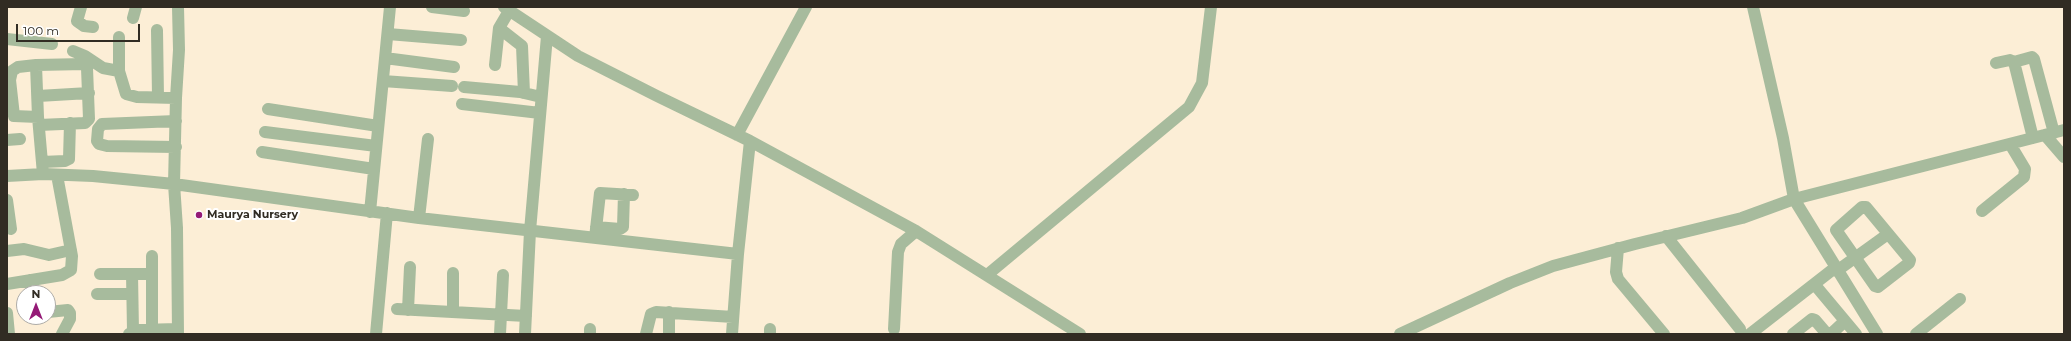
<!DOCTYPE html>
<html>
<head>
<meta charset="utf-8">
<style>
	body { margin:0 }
	#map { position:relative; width:2071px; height:341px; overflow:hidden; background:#fceed6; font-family:Montserrat,sans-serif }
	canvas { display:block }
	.frame { position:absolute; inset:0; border:8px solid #312c23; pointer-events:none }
	.north { position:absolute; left:16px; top:285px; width:40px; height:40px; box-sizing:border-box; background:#fff; border:1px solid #adaba7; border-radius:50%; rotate:0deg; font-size:11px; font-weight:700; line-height:16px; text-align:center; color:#312c23 }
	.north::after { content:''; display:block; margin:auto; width:14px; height:18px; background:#941a76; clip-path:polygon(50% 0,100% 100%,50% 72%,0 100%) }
	.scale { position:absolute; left:16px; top:24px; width:124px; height:18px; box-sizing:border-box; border:2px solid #312c23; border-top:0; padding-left:5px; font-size:12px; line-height:14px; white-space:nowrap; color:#312c23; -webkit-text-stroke:3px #fff; paint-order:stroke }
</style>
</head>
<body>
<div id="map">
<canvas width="2071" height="341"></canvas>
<div class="frame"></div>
<div class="north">N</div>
<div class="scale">100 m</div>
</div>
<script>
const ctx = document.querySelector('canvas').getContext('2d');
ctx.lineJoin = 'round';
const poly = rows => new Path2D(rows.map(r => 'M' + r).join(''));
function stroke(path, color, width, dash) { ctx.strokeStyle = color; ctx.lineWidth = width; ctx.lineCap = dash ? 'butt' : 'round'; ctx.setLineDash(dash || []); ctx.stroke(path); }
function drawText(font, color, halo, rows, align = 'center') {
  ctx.font = font + ' Montserrat,sans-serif'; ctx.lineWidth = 4; ctx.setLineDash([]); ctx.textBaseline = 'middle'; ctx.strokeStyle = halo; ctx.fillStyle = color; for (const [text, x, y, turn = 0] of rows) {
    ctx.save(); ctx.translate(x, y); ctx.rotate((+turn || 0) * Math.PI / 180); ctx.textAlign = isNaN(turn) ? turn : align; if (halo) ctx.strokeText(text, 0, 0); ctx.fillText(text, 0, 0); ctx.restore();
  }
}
stroke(poly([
	[81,7,77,21,84,26,93,27],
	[178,7,179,50,176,98,174,184,419,218,738,254,732,334],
	[432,7,464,11],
	[504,7,578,56,657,96,750,141,916,231,1080,334],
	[1753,7,1783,138,1794,199,1877,334],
	[133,18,136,7],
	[499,28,522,46,524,93],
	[157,30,158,97],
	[388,34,461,40],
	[119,37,119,71,126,94,137,97,176,98],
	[7,39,52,44],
	[73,51,85,56,103,68,119,71],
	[385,58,454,67],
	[1996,63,2010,60,2014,62],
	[36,65,38,117],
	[495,65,499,28,509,11],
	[383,81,452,86],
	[464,87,520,92,541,97],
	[38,96,89,93],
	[462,104,540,113],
	[268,109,378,126],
	[176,121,102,124,98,129,97,141,99,144,107,146,176,147],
	[39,125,85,123,89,119,87,68,85,64,36,65,18,67,12,71,10,80,14,116,38,117,43,174],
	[265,132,376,146],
	[737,135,806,7],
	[2045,135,2064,157],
	[2033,138,2014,62,2032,57,2034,59,2054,133],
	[7,140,20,139],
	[262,152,374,169],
	[42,162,65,161,69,159,70,123],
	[7,176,43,174,93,176,174,184,177,228,178,334],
	[7,200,11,229],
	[1862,207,1866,207,1910,260,1909,263,1878,287,1875,286,1836,230,1862,207],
	[1982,211,2024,177,2025,169,2010,144],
	[370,212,390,7],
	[419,218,428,139],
	[596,227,620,229,623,227,624,194],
	[1666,236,1740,329],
	[595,238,600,193,633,195],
	[1618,248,1616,272,1618,279,1664,334],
	[7,251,24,249,49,255,71,250],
	[738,254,750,141],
	[152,256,152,334],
	[1838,270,1888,234],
	[453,273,453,312],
	[100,274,152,274],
	[132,274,133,331],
	[987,275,1189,107,1202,83,1211,7],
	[30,280,32,293],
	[7,284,62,275,71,270,72,256,57,175],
	[1815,285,1856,334],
	[97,294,132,294],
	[397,309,526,316],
	[408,310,410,267],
	[48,312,68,310,70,313,70,319,62,334],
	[7,313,9,334],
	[894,329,898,252,901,244,916,231],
	[129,334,133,331,139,330,178,329],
	[376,334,387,213],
	[500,334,503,275],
	[525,334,530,231,547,36],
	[590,334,590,329],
	[646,334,651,314,656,312,733,317],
	[669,334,669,312],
	[770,334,770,329],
	[1400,334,1510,283,1553,266,1635,244,1742,218,1794,199,2064,130],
	[1750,334,1836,267],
	[1793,334,1812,319,1815,320,1827,334],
	[1831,334,1845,321],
	[1916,334,1960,299]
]), '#a7bb9d', 12);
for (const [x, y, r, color] of [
	[199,215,4,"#941a76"]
]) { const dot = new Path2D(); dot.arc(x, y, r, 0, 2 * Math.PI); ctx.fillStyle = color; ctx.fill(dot); stroke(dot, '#fff', 1.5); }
drawText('bold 11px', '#312c23', '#fff', [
	["Maurya Nursery",207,215]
], 'left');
</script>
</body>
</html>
